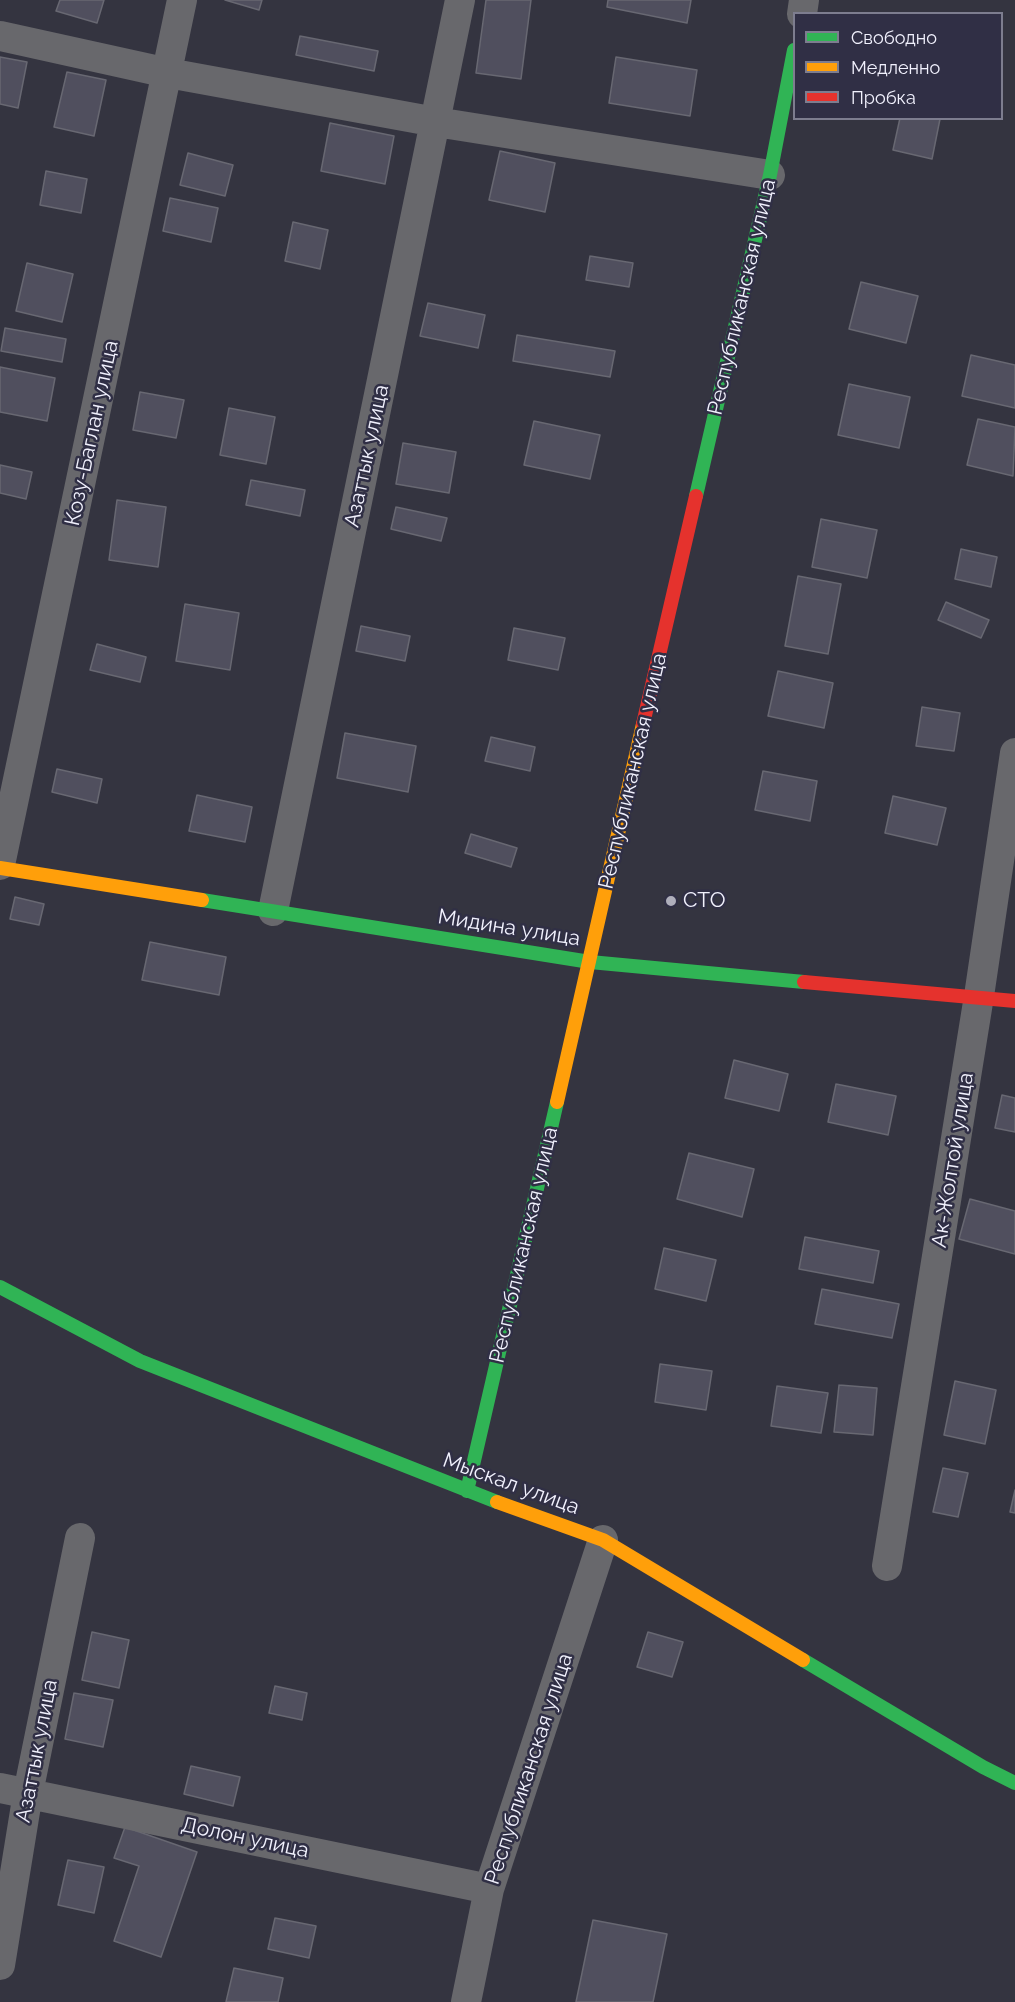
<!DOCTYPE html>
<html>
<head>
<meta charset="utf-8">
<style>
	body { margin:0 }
	#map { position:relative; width:1015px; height:2002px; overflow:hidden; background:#343440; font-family:Raleway,sans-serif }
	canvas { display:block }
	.legend { position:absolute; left:793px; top:12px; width:210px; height:108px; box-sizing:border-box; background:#302f45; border:2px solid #7d7d8f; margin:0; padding:8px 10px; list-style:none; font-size:18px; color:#f1f1fd }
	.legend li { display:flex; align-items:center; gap:12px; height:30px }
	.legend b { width:30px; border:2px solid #7d7d8f }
</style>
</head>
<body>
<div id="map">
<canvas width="1015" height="2002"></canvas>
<ul class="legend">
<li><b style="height:8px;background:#30b455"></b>Свободно</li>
<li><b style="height:8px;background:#ff9f0a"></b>Медленно</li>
<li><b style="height:8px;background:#e5322d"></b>Пробка</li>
</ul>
</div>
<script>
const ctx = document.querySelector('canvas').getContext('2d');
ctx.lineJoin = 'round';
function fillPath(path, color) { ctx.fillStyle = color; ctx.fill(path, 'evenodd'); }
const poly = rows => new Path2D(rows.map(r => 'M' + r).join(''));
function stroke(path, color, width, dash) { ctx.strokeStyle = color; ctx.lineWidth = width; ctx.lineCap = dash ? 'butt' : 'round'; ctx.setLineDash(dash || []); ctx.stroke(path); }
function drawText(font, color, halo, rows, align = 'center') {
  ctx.font = font + ' Raleway,sans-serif'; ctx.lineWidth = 5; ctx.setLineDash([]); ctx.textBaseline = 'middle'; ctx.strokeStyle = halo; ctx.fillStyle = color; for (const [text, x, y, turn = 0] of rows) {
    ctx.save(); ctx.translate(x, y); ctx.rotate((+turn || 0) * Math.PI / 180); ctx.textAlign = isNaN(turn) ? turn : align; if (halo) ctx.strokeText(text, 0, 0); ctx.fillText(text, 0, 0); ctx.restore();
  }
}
const building = poly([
	[60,0,104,0,97,23,56,11,60,0],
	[225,0,262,0,259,10,225,0],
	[486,0,531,0,521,79,476,73,486,0],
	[608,0,691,0,687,23,607,7,608,0],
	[300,36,378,51,374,71,296,55,300,36],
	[0,57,27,62,18,108,0,104,0,57],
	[616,57,697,70,690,116,609,103,616,57],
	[67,72,106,80,94,136,54,127,67,72],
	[900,118,940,119,932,159,893,150,900,118],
	[330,123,394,136,385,184,321,171,330,123],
	[500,151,555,163,545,212,489,200,500,151],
	[188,153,233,165,225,196,180,185,188,153],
	[46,171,87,179,81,213,40,205,46,171],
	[170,198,218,208,211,242,163,231,170,198],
	[293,222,328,230,320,269,285,261,293,222],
	[590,256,633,263,629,287,586,280,590,256],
	[27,263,73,274,62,322,16,311,27,263],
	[861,282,918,296,906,343,849,329,861,282],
	[428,303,485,315,478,348,420,336,428,303],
	[5,328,66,339,62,362,1,351,5,328],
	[517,335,615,351,610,377,513,361,517,335],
	[971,355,1015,365,1015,408,962,396,971,355],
	[0,367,55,378,47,421,0,412,0,367],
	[849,384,910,397,899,448,838,435,849,384],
	[140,392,184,400,176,438,133,430,140,392],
	[229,408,275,417,266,464,220,455,229,408],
	[978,419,1015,427,1013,476,967,465,978,419],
	[534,421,600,435,590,479,524,465,534,421],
	[403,443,456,452,449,493,396,484,403,443],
	[0,465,32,472,26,499,0,493,0,465],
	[251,480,305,490,300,516,246,505,251,480],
	[117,500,166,507,158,567,109,560,117,500],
	[396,507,447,518,441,541,391,529,396,507],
	[821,519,877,530,867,578,812,567,821,519],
	[961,549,997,557,991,587,955,579,961,549],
	[798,576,841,584,828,654,785,646,798,576],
	[946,602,989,620,981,638,938,620,946,602],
	[185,604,239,613,230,670,176,661,185,604],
	[361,626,410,636,405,661,356,651,361,626],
	[514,628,565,638,558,670,508,660,514,628],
	[97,644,146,657,140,682,90,670,97,644],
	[778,671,833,683,824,728,768,716,778,671],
	[922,707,960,713,954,751,916,746,922,707],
	[345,733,416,746,408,792,337,778,345,733],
	[491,737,535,747,530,771,485,761,491,737],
	[57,769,102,779,97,803,52,792,57,769],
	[763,771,817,781,810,821,755,810,763,771],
	[197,795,252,807,245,842,189,831,197,795],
	[893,796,946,808,937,845,885,833,893,796],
	[471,834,517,848,511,867,465,853,471,834],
	[15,897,44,904,39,925,10,919,15,897],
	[150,942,226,957,219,995,142,980,150,942],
	[734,1060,788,1074,779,1111,725,1098,734,1060],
	[836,1084,896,1096,888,1135,828,1122,836,1084],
	[1002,1095,1015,1098,1015,1132,995,1128,1002,1095],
	[689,1153,754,1169,742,1217,677,1199,689,1153],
	[970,1199,1015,1211,1015,1254,959,1239,970,1199],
	[805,1237,879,1251,873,1283,799,1269,805,1237],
	[664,1248,716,1260,706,1301,655,1289,664,1248],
	[822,1289,899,1304,892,1338,815,1324,822,1289],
	[660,1364,712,1371,706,1410,655,1402,660,1364],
	[955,1381,996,1390,985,1444,944,1435,955,1381],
	[839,1385,877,1388,873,1435,834,1432,839,1385],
	[777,1386,828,1393,821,1433,771,1426,777,1386],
	[943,1468,968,1473,958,1517,933,1512,943,1468],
	[1015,1490,1015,1513,1010,1512,1015,1490],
	[92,1632,129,1640,119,1688,82,1680,92,1632],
	[648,1632,683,1642,672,1677,637,1667,648,1632],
	[275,1686,307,1693,302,1720,269,1713,275,1686],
	[74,1693,113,1700,103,1747,65,1739,74,1693],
	[191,1766,240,1777,233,1806,184,1794,191,1766],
	[125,1827,197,1852,161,1957,114,1941,139,1866,114,1858,125,1827],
	[68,1860,104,1867,94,1913,58,1905,68,1860],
	[275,1918,316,1926,309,1958,268,1949,275,1918],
	[593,1920,667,1934,653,2002,576,2002,593,1920],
	[234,1968,283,1978,278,2002,226,2002,234,1968]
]);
fillPath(building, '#504f5e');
stroke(building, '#686872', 1.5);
stroke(poly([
	[802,14,804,0],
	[0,36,168,73,436,122,770,175],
	[0,865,182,0],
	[273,911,460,0],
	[887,1566,979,996,1015,753],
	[0,1788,489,1889],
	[0,1965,28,1793,80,1538],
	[466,2002,489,1889,603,1540]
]), '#68686c', 30);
stroke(poly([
	[696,496,770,175,794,50],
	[202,900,590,962,804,982],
	[0,1287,140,1361,497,1502],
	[467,1491,557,1102],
	[803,1660,983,1767,1015,1783]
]), '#30b455', 14);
stroke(poly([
	[0,868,202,900],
	[557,1102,643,724],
	[497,1502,603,1540,803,1660]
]), '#ff9f0a', 14);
stroke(poly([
	[643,724,696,496],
	[804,982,1015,1001]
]), '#e5322d', 14);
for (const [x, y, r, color] of [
	[671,901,6,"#afafbb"]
]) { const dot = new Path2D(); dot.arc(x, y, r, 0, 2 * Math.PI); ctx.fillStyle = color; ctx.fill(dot); stroke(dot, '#302f45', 2); }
drawText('21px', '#f1f1fd', '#302f45', [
	["Республиканская улица",742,297,-77],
	["Козу-Баглан улица",92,433,-78],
	["Азаттык улица",367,456,-78],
	["Республиканская улица",633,771,-77],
	["Мидина улица",509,928,9],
	["Ак-Жолтой улица",953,1160,-81],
	["Республиканская улица",524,1245,-77],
	["Мыскал улица",511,1484,20],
	["Азаттык улица",37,1751,-79],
	["Республиканская улица",529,1769,-72],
	["Долон улица",245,1838,12]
]);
drawText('21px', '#f1f1fd', '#302f45', [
	["СТО",683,901]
], 'left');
</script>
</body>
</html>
